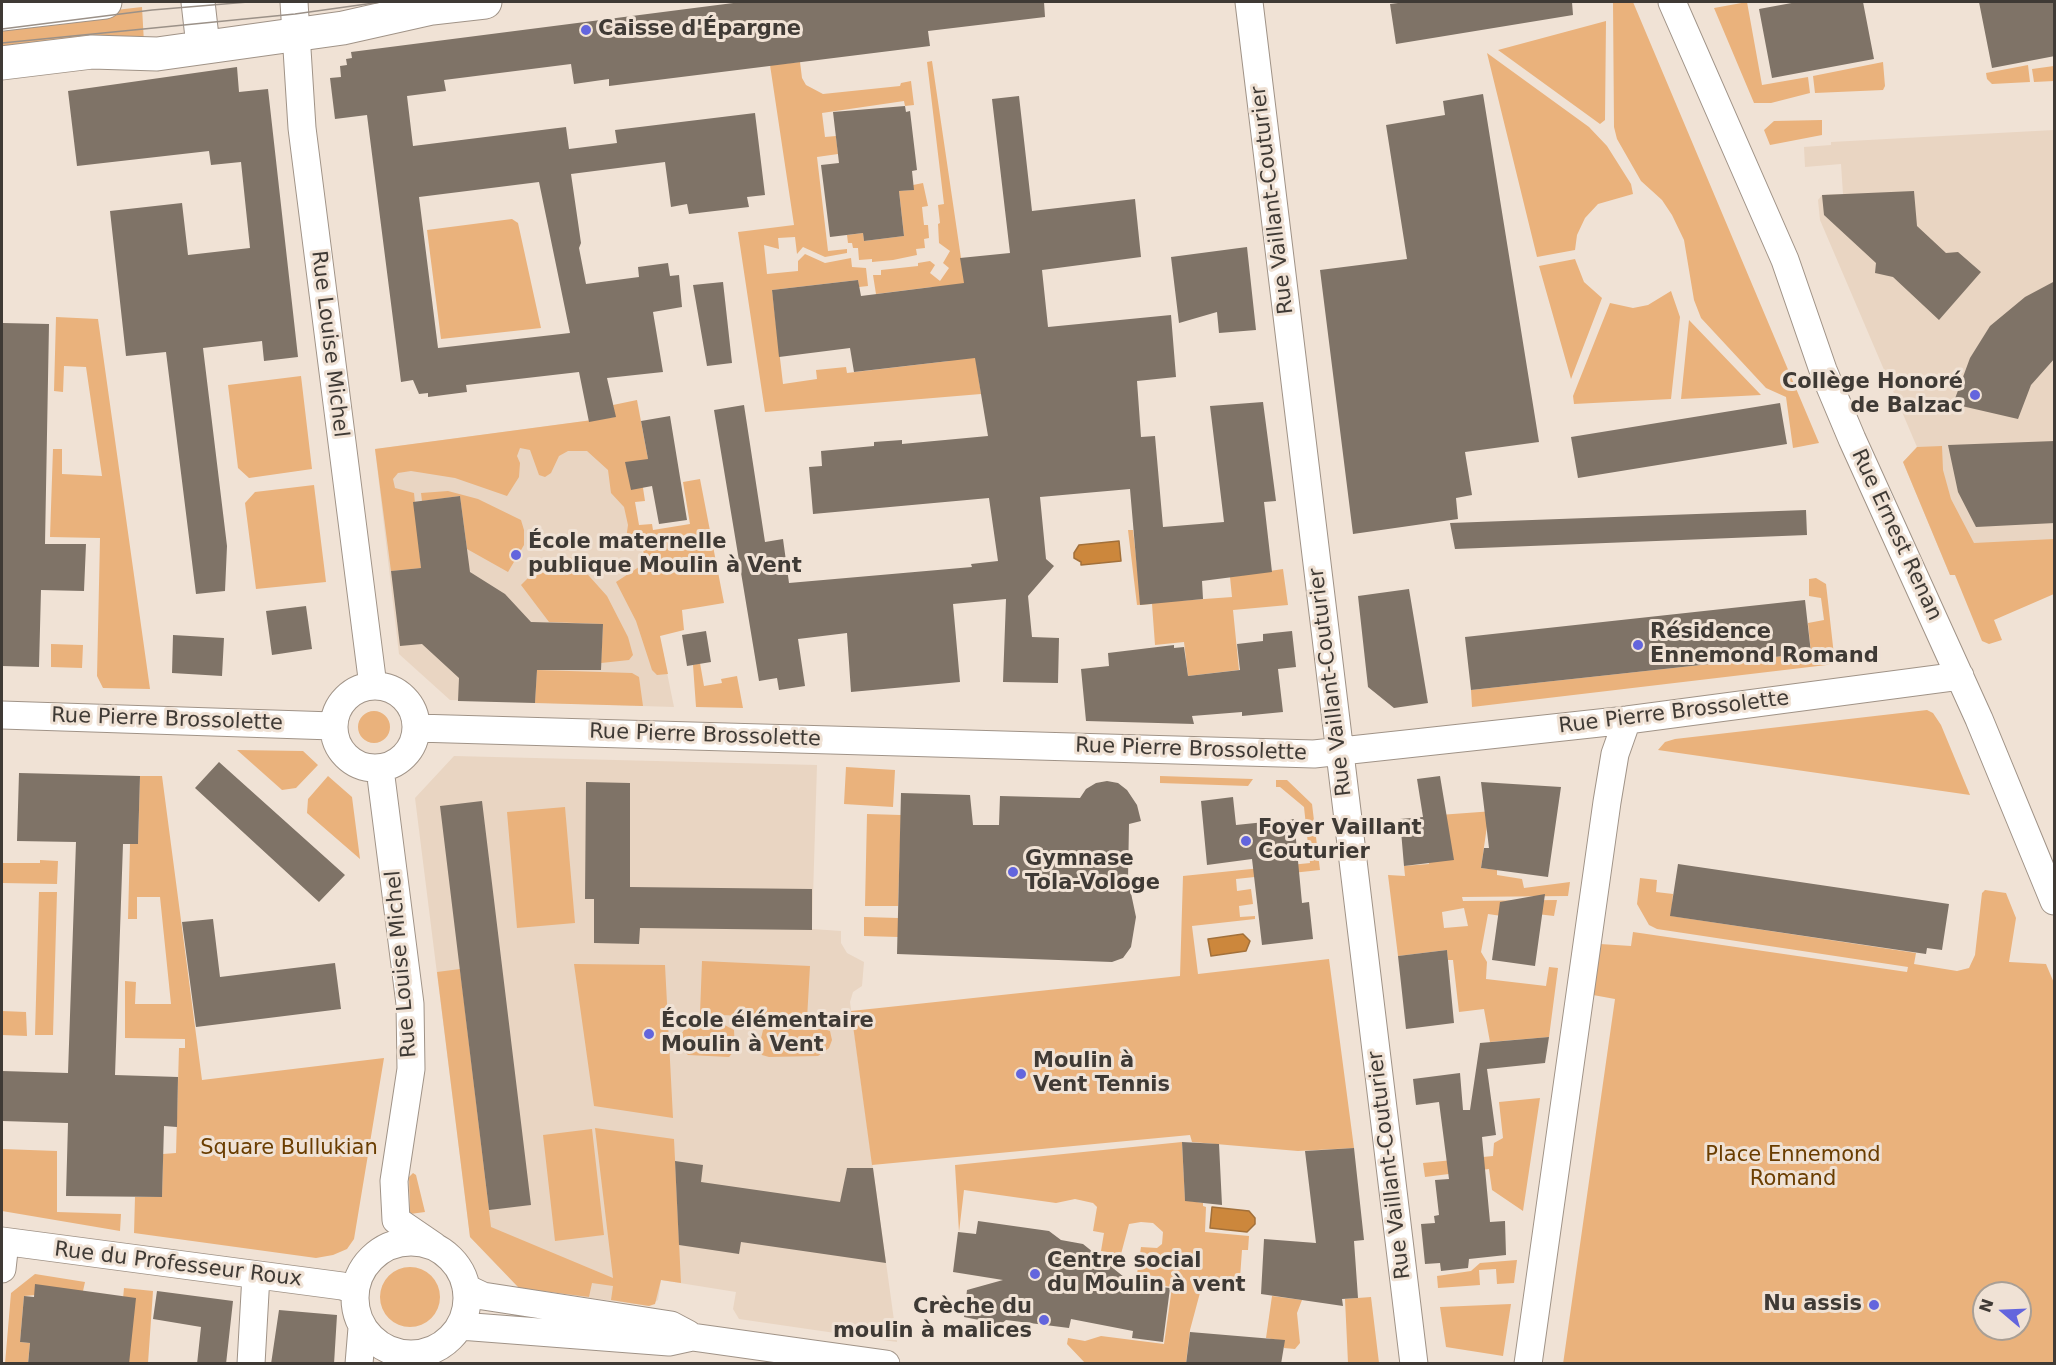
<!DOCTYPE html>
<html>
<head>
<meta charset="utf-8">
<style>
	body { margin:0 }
	#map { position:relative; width:2056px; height:1365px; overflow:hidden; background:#f0e2d5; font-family:"DejaVu Sans",sans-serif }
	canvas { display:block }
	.frame { position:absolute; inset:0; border:3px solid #3f3a35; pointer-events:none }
	.north { position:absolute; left:1972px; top:1281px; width:60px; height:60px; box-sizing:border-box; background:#f0e2d5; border:2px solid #a99f95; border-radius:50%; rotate:289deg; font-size:16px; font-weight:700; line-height:24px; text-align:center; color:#3f3a35 }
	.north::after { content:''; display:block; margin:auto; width:21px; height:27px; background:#6365dd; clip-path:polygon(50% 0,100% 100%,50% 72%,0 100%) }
</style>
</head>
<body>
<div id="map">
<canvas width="2056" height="1365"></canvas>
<div class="frame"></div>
<div class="north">N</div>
</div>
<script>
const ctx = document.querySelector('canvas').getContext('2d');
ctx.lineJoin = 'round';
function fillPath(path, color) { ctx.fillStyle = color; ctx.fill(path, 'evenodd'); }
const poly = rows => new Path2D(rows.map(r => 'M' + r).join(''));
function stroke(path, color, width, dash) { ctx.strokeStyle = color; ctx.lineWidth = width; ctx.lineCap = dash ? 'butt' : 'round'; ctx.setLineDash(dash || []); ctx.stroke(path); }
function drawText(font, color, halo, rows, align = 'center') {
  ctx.font = font + ' "DejaVu Sans",sans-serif'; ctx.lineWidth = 6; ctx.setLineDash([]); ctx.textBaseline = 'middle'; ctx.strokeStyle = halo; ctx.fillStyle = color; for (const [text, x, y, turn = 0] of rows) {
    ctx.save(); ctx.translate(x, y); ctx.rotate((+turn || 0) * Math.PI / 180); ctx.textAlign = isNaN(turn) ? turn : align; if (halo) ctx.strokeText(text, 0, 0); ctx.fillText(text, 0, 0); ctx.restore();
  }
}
fillPath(poly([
	[2054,130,2054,569,1950,575,1903,462,1917,447,1820,220,1818,200,1822,195,1843,194,1841,164,1805,167,1804,147,1831,145,1831,142],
	[615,417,674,707,450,700,399,654,375,449],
	[454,756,817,765,812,929,841,931,841,943,847,953,864,962,862,986,853,992,850,1002,897,1342,739,1319,733,1309,736,1292,661,1280,658,1300,649,1306,519,1288,470,1237,415,798]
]), '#e9d5c2');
fillPath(poly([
	[1613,2,1633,2,1819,443,1793,448,1786,397,1766,388,1701,318,1694,300,1684,240,1672,215,1662,200,1641,181,1617,139,1614,127],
	[1747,2,1762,85,1808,77,1810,93,1771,103,1754,103,1714,8],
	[142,7,144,43,2,51,2,23],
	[1606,21,1605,120,1600,124,1498,50],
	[1487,53,1589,127,1607,146,1631,184,1633,194,1598,204,1585,218,1577,235,1575,250,1537,257],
	[932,61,981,394,765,412,738,232,794,225,770,65,800,62,802,78,806,85,823,94,900,86,901,83,911,81,914,105,905,106,904,101,822,113,825,137,836,136,838,154,817,157,828,251,847,249,847,253,825,257,803,247,797,254,795,237,778,238,779,249,764,245,767,274,798,271,798,261,805,254,825,263,851,258,852,267,866,268,868,286,859,287,858,280,772,290,783,384,817,379,816,370,846,367,847,373,949,361,944,312,932,287,876,294,873,275,881,275,881,270,918,266,918,263,930,261,935,265,930,273,940,281,949,268,943,263,950,251,939,243,938,224,940,223,938,205,944,204,927,62],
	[1883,62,1885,86,1883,90,1815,93,1813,76],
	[2028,65,2030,82,1992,84,1987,79,1986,73],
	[2054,66,2054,81,2034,82,2032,69],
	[1822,120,1822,135,1770,145,1764,130,1774,121],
	[923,183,928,206,922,207,924,225,928,225,929,238,924,239,925,248,916,249,917,255,893,260,872,262,872,259,859,260,858,248,853,248,852,243,848,243,847,235,863,233,864,241,904,236,899,191,913,190,913,185],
	[512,219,518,223,541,328,441,339,427,230],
	[1575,259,1584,282,1602,298,1571,379,1539,266],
	[1671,291,1680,317,1671,399,1574,404,1573,396,1610,303,1633,308,1648,305],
	[56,317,98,319,150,689,103,688,97,676,100,538,50,537,53,449,62,449,62,474,102,476,86,367,64,366,63,392,54,391],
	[1689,320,1761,395,1681,399],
	[301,376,312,469,249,478,238,468,228,385],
	[637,400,648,459,643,488,645,501,635,502,639,525,652,524,653,530,690,524,683,482,700,479,724,603,682,610,684,630,660,636,668,674,657,675,652,670,636,621,616,582,645,563,643,549,632,550,625,546,628,525,624,507,611,493,608,470,587,451,568,451,559,456,551,473,545,477,539,475,530,450,520,448,517,456,520,463,519,477,507,496,455,478,411,471,398,473,393,479,395,488,414,493,421,568,391,571,375,449,615,417,613,405],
	[1942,446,1943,470,1951,499,1974,543,2054,539,2054,594,1994,620,2002,640,1989,644,1982,641,1955,575,1950,575,1903,462,1917,447],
	[314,485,326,582,256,589,245,503,255,492],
	[448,491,478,499,521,520,524,530,524,545,508,572,467,549,460,496,422,501,421,493],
	[1128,530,1133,530,1138,574,1177,601,1232,597,1230,577,1283,569,1288,605,1233,610,1239,670,1188,676,1184,642,1155,645,1152,604,1137,605],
	[560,557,573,558,607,596,628,637,633,655,629,660,601,663,603,624,549,622,521,585,543,563],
	[1816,578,1826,584,1835,664,1472,707,1471,690,1811,653,1808,623,1824,620,1821,598,1809,596,1809,579],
	[51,644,83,645,82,668,51,667],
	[700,663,704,686,722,683,721,679,737,676,743,708,696,707,693,665],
	[537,670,632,673,639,677,643,706,535,703],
	[1927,710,1933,713,1941,725,1970,795,1658,750,1665,742,1675,739],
	'358 727a16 16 0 1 1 32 0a16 16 0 1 1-32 0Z',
	[237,750,303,751,318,765,296,788,282,790],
	[846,767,895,770,893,807,844,804],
	[140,776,162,776,202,1080,384,1058,354,1239,347,1249,333,1255,316,1258,134,1233,135,1197,162,1197,163,1154,176,1153,179,1048,185,1048,185,1039,125,1038,125,981,136,982,135,1004,171,1004,160,897,137,897,137,919,128,919,130,844,138,844],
	[328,776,352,797,360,859,307,813,308,799],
	[1160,776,1253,779,1248,786,1160,783],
	[1276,780,1287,780,1312,804,1320,870,1236,879,1237,891,1251,889,1253,904,1239,906,1240,917,1255,916,1255,919,1192,926,1198,974,1329,959,1354,1148,1298,1151,1192,1142,1190,1135,872,1165,851,1011,1180,976,1183,876,1310,863,1304,807,1280,787,1276,787],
	[565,807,575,923,517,928,507,812],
	[1494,811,1488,819,1481,868,1497,870,1497,875,1522,879,1524,888,1570,882,1568,896,1462,897,1463,901,1557,900,1554,916,1537,914,1536,921,1488,914,1481,952,1487,962,1486,979,1546,986,1549,967,1558,968,1549,1037,1490,1042,1484,1009,1459,1012,1453,960,1448,960,1447,950,1398,956,1388,875,1405,876,1404,866,1429,864,1427,848,1439,815],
	[1464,908,1468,926,1444,928,1442,912],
	[867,814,901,815,898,906,865,906],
	[40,860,58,861,57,884,2,883,2,863,40,863],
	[1640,878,1657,880,1656,892,1673,894,1671,916,1916,953,1914,964,1957,971,1969,968,1975,955,1982,893,1985,890,2006,893,2016,918,2009,962,2046,964,2054,983,2054,1363,1563,1364,1615,999,1593,995,1600,944,1631,946,1633,932,1907,972,1908,967,1657,929,1649,925,1637,904],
	[1984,1293,2020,1293,2020,1329,1984,1329],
	[39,892,57,892,53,1035,35,1035],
	[864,917,898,918,898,937,864,936],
	[702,961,810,966,807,1019,700,1014],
	[574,964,665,965,673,1118,594,1106],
	[460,969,491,1227,613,1278,595,1128,674,1139,681,1283,661,1280,655,1304,649,1306,611,1300,613,1286,592,1283,589,1297,519,1288,470,1237,437,972],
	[2,1011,26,1012,27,1036,2,1035],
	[703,1021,717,1021,734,1030,735,1050,729,1057,688,1055,684,1051,682,1033,686,1027],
	[768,1026,799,1030,824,1029,830,1031,832,1040,829,1048,818,1056,769,1057,762,1055,759,1047,763,1030],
	[1540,1098,1523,1211,1492,1190,1489,1169,1425,1177,1423,1163,1493,1156,1494,1143,1503,1138,1499,1102],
	[592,1129,604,1235,555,1241,543,1135],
	[1182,1142,1185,1200,1203,1203,1203,1206,1206,1207,1205,1232,1249,1236,1248,1250,1242,1250,1239,1292,1201,1289,1190,1330,1186,1363,1085,1363,1067,1344,1068,1338,1085,1341,1101,1336,1164,1344,1172,1287,1153,1284,1154,1276,1137,1274,1141,1247,1157,1248,1162,1244,1163,1232,1153,1223,1141,1222,1129,1224,1121,1254,1101,1251,1104,1233,1093,1231,1097,1207,1093,1203,1075,1199,1056,1203,964,1190,959,1232,955,1165],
	[2,1149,57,1151,57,1212,121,1214,120,1231,2,1211],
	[413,1173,416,1175,425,1212,410,1214,409,1177],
	[1517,1260,1514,1283,1497,1284,1496,1269,1479,1270,1480,1285,1438,1288,1437,1276,1471,1271,1480,1263],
	'380 1297a30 30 0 1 1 60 0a30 30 0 1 1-60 0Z',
	[35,1274,85,1282,83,1291,24,1296,20,1342,30,1343,28,1363,5,1364,11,1293],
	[124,1288,153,1291,148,1363,129,1363,118,1353],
	[1272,1296,1302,1300,1297,1313,1300,1343,1295,1349,1284,1348,1284,1341,1266,1338],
	[1371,1297,1379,1363,1348,1363,1345,1299],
	[1511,1304,1503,1356,1446,1347,1440,1307]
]), '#eab27c');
const water = poly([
	[1119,541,1121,561,1081,565,1081,562,1074,558,1074,553,1079,545,1119,541],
	[1243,934,1250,941,1246,951,1211,956,1208,939,1243,934],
	[1212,1207,1249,1211,1255,1218,1255,1224,1247,1232,1210,1228,1212,1207]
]);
fillPath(water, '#cc873c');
stroke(water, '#a2703a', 1.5);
fillPath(poly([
	[741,2,1044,2,1045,17,928,31,930,46,609,86,609,79,574,84,571,64,444,80,446,91,407,96,413,146,566,127,569,149,617,143,615,130,755,113,765,195,747,197,749,207,689,214,687,204,671,207,665,162,571,174,581,243,579,248,586,284,639,277,638,267,668,263,670,276,679,275,682,307,653,312,663,372,607,378,616,417,589,422,579,372,466,385,467,392,428,397,428,393,419,394,413,380,401,382,367,115,335,119,330,78,341,77,340,66,347,65,346,59,352,58,351,52],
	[539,182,570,333,438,348,419,197],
	[1406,2,1572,2,1573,15,1396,44,1390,4],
	[1797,2,1863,2,1874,59,1772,78,1759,9],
	[1979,2,2055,2,2055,56,1992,68],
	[237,67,239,92,268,89,298,357,264,361,262,341,203,348,227,546,225,591,196,594,166,352,126,356,110,211,182,203,188,255,250,248,241,162,211,165,209,151,77,166,68,91],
	[1483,94,1539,442,1465,452,1472,495,1456,498,1458,519,1353,534,1320,270,1407,259,1386,125,1445,115,1443,101],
	[1019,96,1032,211,1135,199,1141,257,1042,270,1048,327,1171,315,1176,377,1137,381,1141,437,1155,436,1163,527,1224,522,1210,406,1263,402,1276,501,1264,502,1272,572,1202,581,1203,599,1140,605,1130,489,1040,497,1046,559,1054,566,1028,596,1032,637,1059,638,1058,683,1003,682,1006,599,953,604,960,682,851,692,847,633,798,639,805,686,779,690,777,678,759,681,714,410,744,405,765,542,783,539,789,583,972,567,971,564,998,561,989,498,813,514,809,467,822,466,821,451,874,446,874,442,902,440,902,444,988,436,975,358,854,372,850,348,779,357,772,290,858,280,861,296,964,283,960,258,1010,253,992,99],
	[905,106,906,112,910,111,917,170,912,171,914,190,899,191,904,236,864,241,863,233,830,237,821,165,839,163,833,112],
	[1914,191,1917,226,1946,253,1958,252,1981,272,1939,320,1893,277,1875,273,1876,263,1824,215,1822,195],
	[1247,247,1256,330,1219,333,1217,312,1179,323,1171,257],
	[2055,281,2055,358,2031,385,2018,419,1953,404,1970,358,1990,326,2025,297],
	[723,282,732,363,707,366,693,285],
	[3,323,49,324,45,544,86,544,84,591,41,590,39,667,2,666],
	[1780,403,1787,444,1578,478,1571,437],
	[670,416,687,520,659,524,652,486,631,490,625,462,648,459,641,421],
	[2055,441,2055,523,1976,527,1958,492,1948,445],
	[460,496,470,572,505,594,531,622,603,624,601,670,537,670,535,703,458,701,459,678,422,644,400,646,391,571,421,568,413,502],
	[1806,510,1807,535,1455,549,1450,523],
	[1409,589,1428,703,1394,708,1368,687,1358,596],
	[1805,600,1811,653,1471,690,1465,637],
	[306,606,312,649,272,655,266,611],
	[706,631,711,662,687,666,682,635],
	[1292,631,1296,667,1278,669,1283,712,1242,716,1242,712,1192,716,1194,724,1086,721,1081,669,1109,666,1108,653,1174,645,1174,648,1184,647,1188,676,1240,670,1237,644,1263,641,1263,634],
	[173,635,224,638,222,676,172,673],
	[219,762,345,875,319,902,195,788],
	[19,773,140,776,138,844,123,844,115,1075,178,1077,177,1127,164,1126,162,1197,66,1196,68,1123,2,1121,2,1071,68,1073,76,842,17,841],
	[1440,776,1454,860,1404,866,1400,819,1423,817,1417,779],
	[1107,781,1118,783,1127,790,1137,805,1141,821,1129,824,1128,879,1136,917,1131,947,1123,958,1112,962,897,954,901,793,970,795,973,825,999,825,1000,796,1080,798,1086,789,1096,783],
	[586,782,630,783,630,887,812,889,812,930,640,928,639,944,594,943,594,899,585,899],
	[1481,782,1561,787,1548,877,1481,868,1484,848,1489,848],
	[1233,797,1236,825,1294,819,1302,903,1309,902,1313,939,1262,945,1252,859,1207,865,1201,801],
	[482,801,531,1205,489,1210,440,806],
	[1678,864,1949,904,1942,950,1927,948,1926,954,1670,916],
	[1545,894,1535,966,1492,960,1500,902],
	[213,919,220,977,335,963,341,1009,196,1027,182,922],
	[1447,950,1454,1023,1406,1029,1398,956],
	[1549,1037,1545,1063,1487,1069,1496,1135,1482,1137,1490,1222,1505,1221,1506,1255,1469,1259,1468,1268,1441,1271,1440,1263,1425,1264,1421,1224,1435,1223,1434,1216,1439,1215,1435,1180,1449,1179,1439,1102,1416,1105,1413,1079,1460,1073,1463,1110,1470,1110,1480,1043],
	[1182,1142,1219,1144,1222,1205,1185,1201],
	[1354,1148,1364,1240,1354,1241,1358,1298,1342,1299,1343,1306,1261,1294,1264,1239,1316,1243,1305,1151],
	[675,1161,703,1165,701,1182,840,1202,847,1168,873,1168,886,1263,741,1242,739,1254,679,1245],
	[978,1221,1049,1231,1061,1240,1083,1244,1124,1277,1135,1279,1135,1284,1170,1288,1163,1342,1132,1338,1133,1331,1071,1319,1069,1328,1006,1320,981,1340,984,1321,964,1317,967,1290,1003,1280,953,1272,958,1232,976,1234],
	[35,1284,136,1298,129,1364,28,1364,30,1343,20,1342,24,1296,34,1297],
	[157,1291,233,1301,226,1364,197,1364,201,1327,153,1319],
	[279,1310,337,1315,334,1364,271,1364],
	[1190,1332,1285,1340,1281,1364,1186,1364]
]), '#7f7367');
const minor = poly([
	[294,2,302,128,373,686],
	[1249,2,1414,1364],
	[1672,2,1785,260,1823,370,1852,439,1979,719,2054,901],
	'334 727a41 41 0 1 1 82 0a41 41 0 1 1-82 0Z',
	[2,715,333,726],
	[416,728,1314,754,1627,720,1960,676],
	[380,769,410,1004,411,1069,394,1181,396,1220,434,1246],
	[2,1241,342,1286,354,1290],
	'355 1298a56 56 0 1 1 112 0a56 56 0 1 1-112 0Z',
	[2,1269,5,1242],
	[466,1288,483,1296,671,1325,688,1334],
	[460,1326,669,1342,692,1337,886,1364],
	[251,1364,256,1275],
	[359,1364,362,1328],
	[1528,1364,1607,802,1615,754,1627,720]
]);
const tertiary = poly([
	[198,2,203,46],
	[2,14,105,2],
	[2,63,92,52,157,54,343,28,432,8,485,2]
]);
stroke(minor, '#a09387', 29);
stroke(tertiary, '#a09387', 35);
stroke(minor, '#fff', 27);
stroke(tertiary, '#fff', 33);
stroke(poly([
	[2,29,152,10,248,2],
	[2,43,295,14,381,2]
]), '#9b9188', 1.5);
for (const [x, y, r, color] of [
	[586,30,6,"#6365dd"],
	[1975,395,6,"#6365dd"],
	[516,555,6,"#6365dd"],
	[1638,645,6,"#6365dd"],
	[1246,841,6,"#6365dd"],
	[1013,872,6,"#6365dd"],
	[649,1034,6,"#6365dd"],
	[1021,1074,6,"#6365dd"],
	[1035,1274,6,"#6365dd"],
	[1874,1305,6,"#6365dd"],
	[1044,1320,6,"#6365dd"]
]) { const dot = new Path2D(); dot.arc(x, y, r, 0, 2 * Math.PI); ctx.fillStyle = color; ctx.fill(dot); stroke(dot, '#f0e2d5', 2); }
drawText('bold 21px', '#3f3a35', '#f0e2d5', [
	["Caisse d'Épargne",598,30],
	["Collège Honoré",1963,383,"right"],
	["de Balzac",1963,407,"right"],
	["École maternelle",528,543],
	["publique Moulin à Vent",528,567],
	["Résidence",1650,633],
	["Ennemond Romand",1650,657],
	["Foyer Vaillant",1258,829],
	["Couturier",1258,853],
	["Gymnase",1025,860],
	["Tola-Vologe",1025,884],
	["École élémentaire",661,1022],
	["Moulin à Vent",661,1046],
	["Moulin à",1033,1062],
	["Vent Tennis",1033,1086],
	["Centre social",1047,1262],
	["du Moulin à vent",1047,1286],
	["Nu assis",1862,1305,"right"],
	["Crèche du",1032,1308,"right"],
	["moulin à malices",1032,1332,"right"]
], 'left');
drawText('21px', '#3f3a35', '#f0e2d5', [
	["Rue Vaillant-Couturier",1273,200,-97],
	["Rue Louise Michel",329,344,83],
	["Rue Ernest Renan",1896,535,65],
	["Rue Vaillant-Couturier",1331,682,-97],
	["Rue Pierre Brossolette",1674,713,-7],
	["Rue Pierre Brossolette",167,720,2],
	["Rue Pierre Brossolette",705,736,2],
	["Rue Pierre Brossolette",1191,750,2],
	["Rue Louise Michel",402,964,-95],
	["Rue Vaillant-Couturier",1390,1165,-97],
	["Rue du Professeur Roux",178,1265,7]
]);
drawText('21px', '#6a3d00', '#f0e2d5', [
	["Square Bullukian",289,1149],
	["Place Ennemond",1793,1156],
	["Romand",1793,1180]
]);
</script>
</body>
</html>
